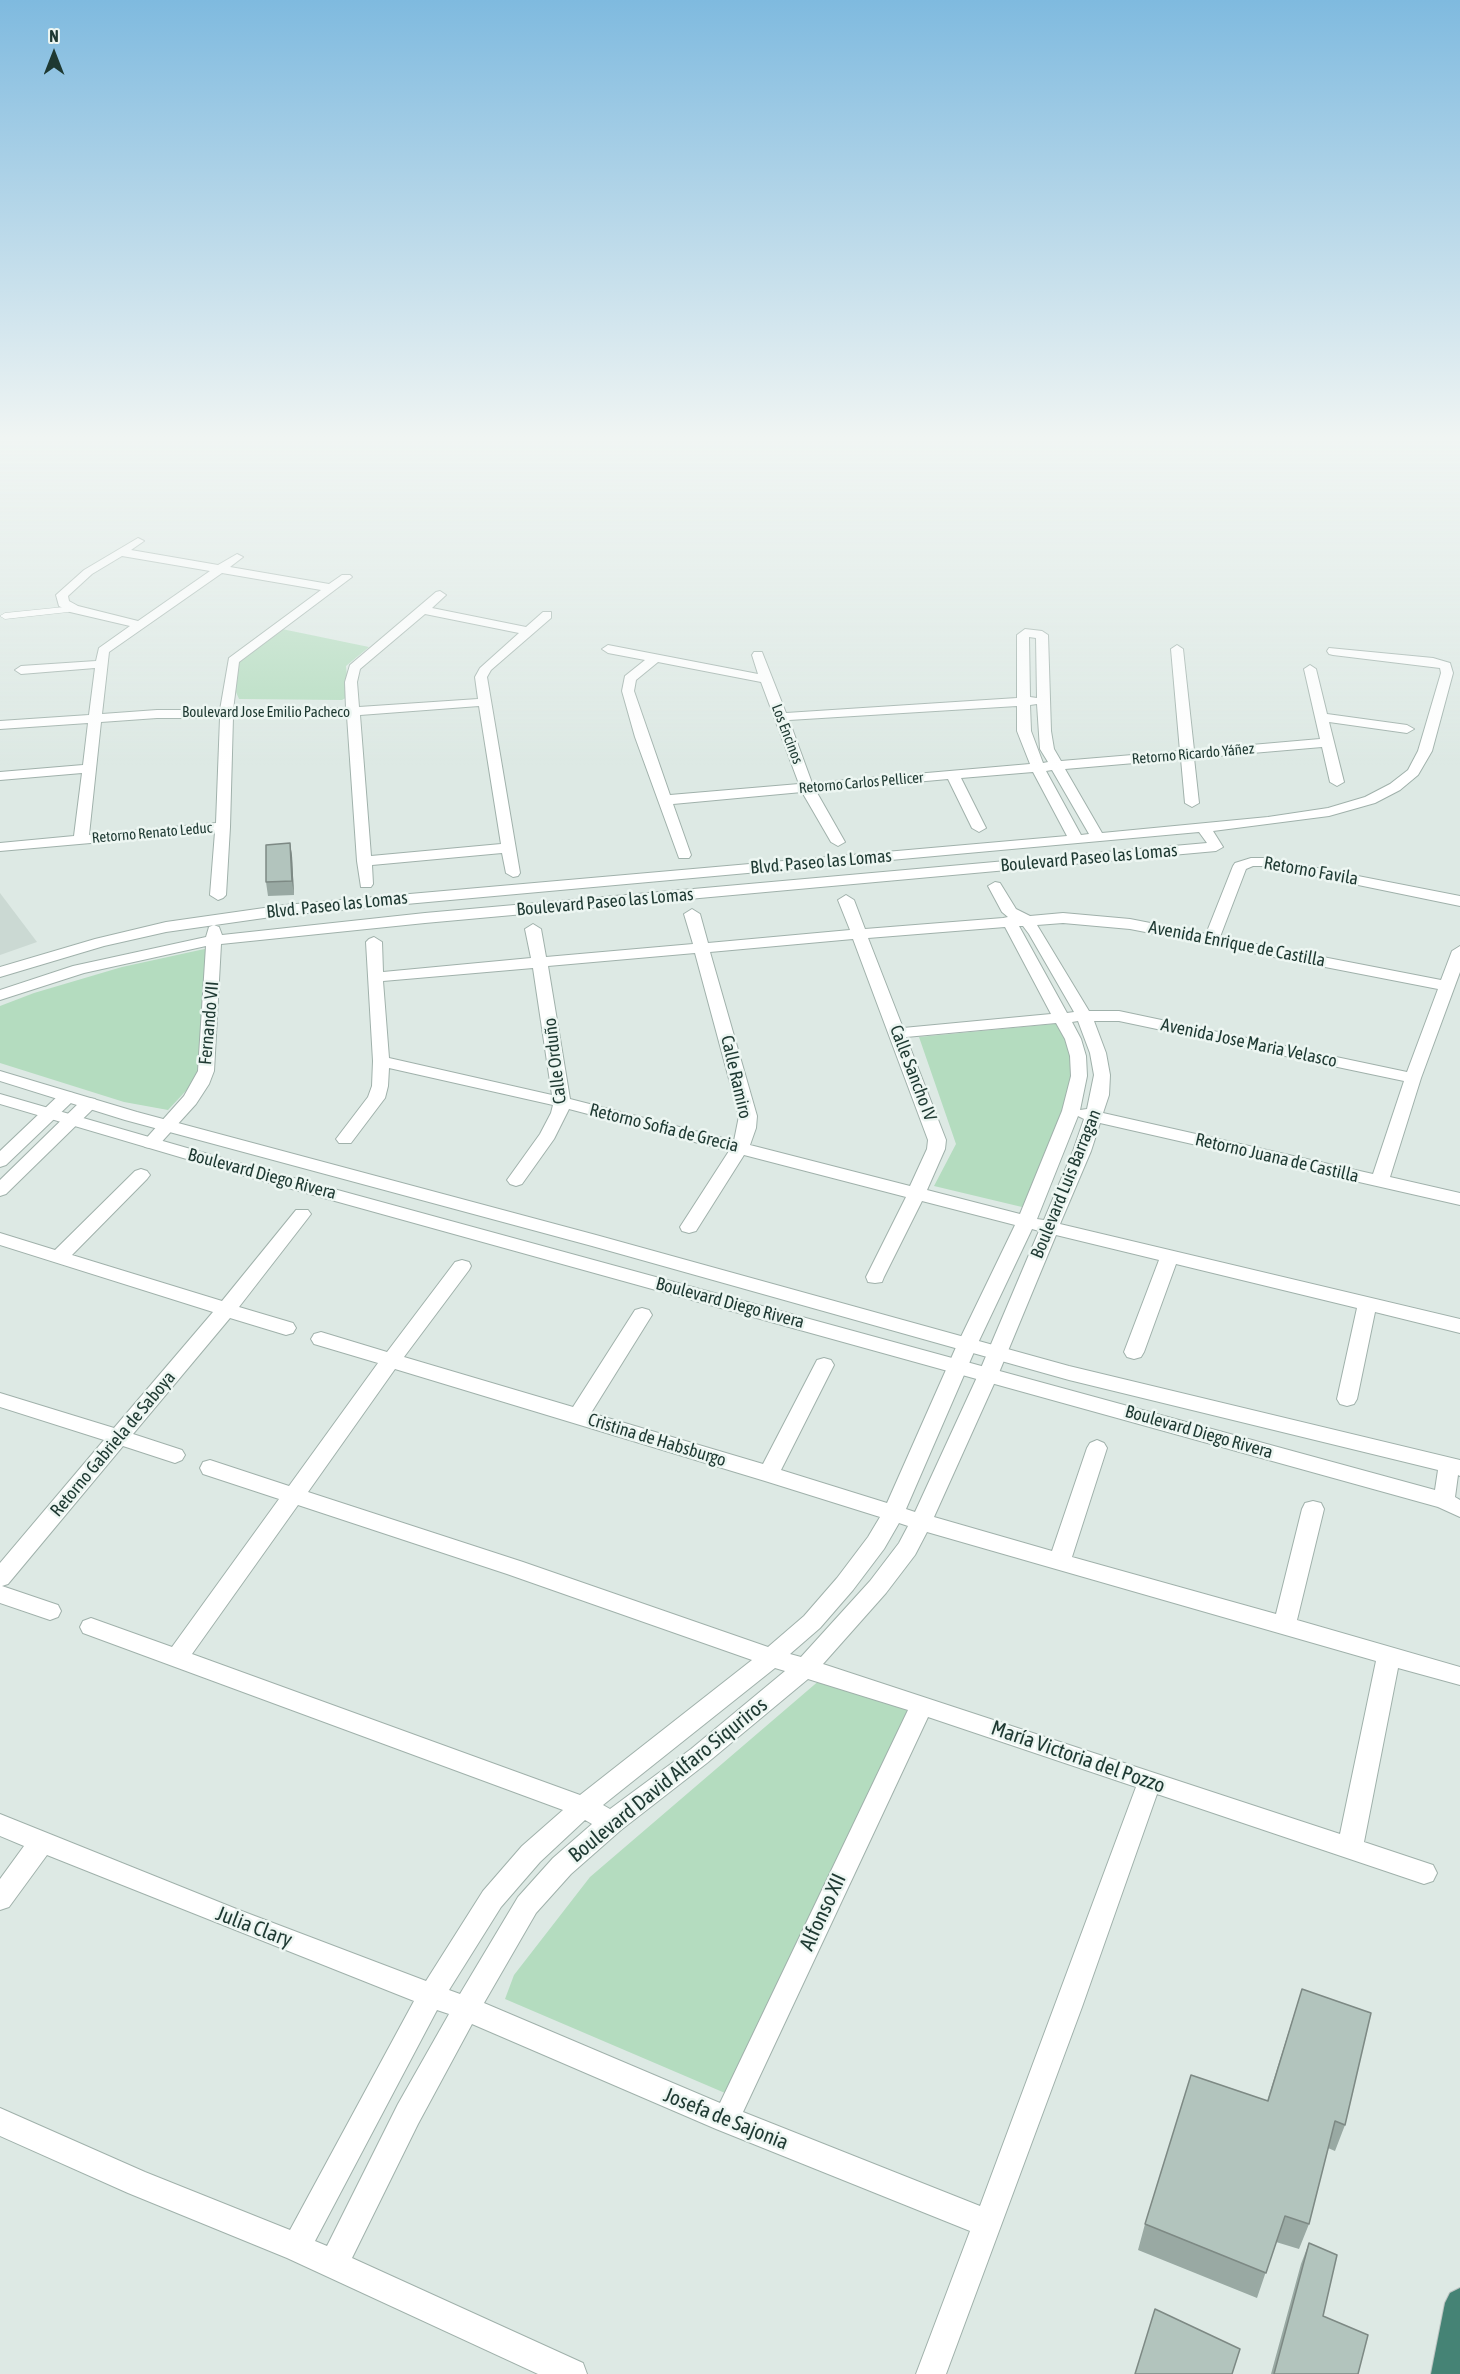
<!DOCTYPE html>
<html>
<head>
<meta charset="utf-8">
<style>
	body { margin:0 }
	#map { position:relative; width:1460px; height:2374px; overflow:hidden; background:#dde9e4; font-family:"Asap Condensed",sans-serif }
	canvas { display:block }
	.north { position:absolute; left:24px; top:24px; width:60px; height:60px; -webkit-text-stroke:4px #edf6f2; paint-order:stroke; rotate:0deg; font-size:16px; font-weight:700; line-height:24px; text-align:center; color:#1e3932 }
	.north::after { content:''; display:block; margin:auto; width:21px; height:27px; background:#1e3932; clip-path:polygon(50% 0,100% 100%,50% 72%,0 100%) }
</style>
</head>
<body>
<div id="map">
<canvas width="1460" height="2374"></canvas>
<div class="north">N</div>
</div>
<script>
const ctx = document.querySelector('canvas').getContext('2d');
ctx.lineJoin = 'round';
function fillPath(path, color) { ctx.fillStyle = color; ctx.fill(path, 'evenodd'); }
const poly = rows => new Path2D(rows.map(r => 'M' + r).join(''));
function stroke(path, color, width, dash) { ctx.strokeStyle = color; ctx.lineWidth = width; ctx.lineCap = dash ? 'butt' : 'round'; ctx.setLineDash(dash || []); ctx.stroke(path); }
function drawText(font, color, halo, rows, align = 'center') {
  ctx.font = font + ' "Asap Condensed",sans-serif'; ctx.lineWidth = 5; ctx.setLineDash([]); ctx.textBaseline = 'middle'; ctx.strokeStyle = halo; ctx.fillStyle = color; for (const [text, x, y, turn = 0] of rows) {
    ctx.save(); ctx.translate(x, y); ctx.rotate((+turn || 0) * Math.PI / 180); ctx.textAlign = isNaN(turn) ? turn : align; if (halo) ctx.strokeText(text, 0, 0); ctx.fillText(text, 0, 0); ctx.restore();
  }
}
fillPath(poly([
	[0,893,37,942,0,955]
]), '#cbd9d3');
fillPath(poly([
	[282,629,369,647,346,666,349,696,342,700,239,699,236,692,239,660],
	[209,948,210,997,197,1079,168,1110,124,1102,0,1063,0,1006,34,993,122,967],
	[1063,1023,1075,1073,1060,1122,1022,1207,934,1186,956,1144,919,1037],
	[821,1679,913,1710,725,2093,505,1999,514,1975,590,1877]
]), '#b4dcbf');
const service = poly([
	[74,606,79,609,77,611,5,619,0,616,5,613,74,606]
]);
const minor = poly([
	[138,538,144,541,131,550,218,565,237,554,243,557,230,567,329,584,342,575,350,575,352,577,239,662,233,710,346,708,345,682,350,665,436,592,440,591,446,595,432,608,526,627,543,612,551,612,551,618,491,670,487,677,520,873,518,876,513,877,506,873,502,853,372,865,373,884,371,887,361,887,357,861,347,716,233,717,230,827,226,895,223,898,218,900,210,895,215,832,0,851,0,843,74,836,82,773,0,780,0,772,83,765,88,723,0,729,0,721,89,715,95,668,21,674,15,670,21,666,96,661,99,648,130,626,70,612,59,606,56,595,84,570,138,538],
	[122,556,210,571,138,621,78,606,69,601,68,596,92,574,122,556],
	[222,573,321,590,229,658,220,710,157,710,102,714,109,652,222,573],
	[425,614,519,633,480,668,475,677,478,699,359,707,357,682,360,669,425,614],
	[479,706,501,844,371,856,360,715,479,706],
	[157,718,220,718,216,823,89,835,101,722,157,718],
	[1025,629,1042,631,1048,635,1051,731,1054,749,1061,761,1180,751,1171,649,1177,645,1183,649,1194,750,1320,739,1304,669,1310,665,1316,669,1327,714,1407,725,1414,729,1407,733,1329,722,1344,782,1337,786,1330,782,1322,747,1194,758,1199,803,1192,807,1185,803,1181,759,1065,769,1102,833,1268,817,1328,808,1365,797,1390,784,1408,770,1418,751,1441,673,1440,668,1333,655,1329,654,1327,651,1329,648,1433,658,1450,663,1453,673,1432,751,1418,775,1400,790,1375,803,1329,816,1213,831,1223,847,1216,851,425,923,221,944,214,1071,209,1084,196,1104,157,1147,151,1148,145,1147,142,1143,184,1096,198,1071,206,946,84,973,0,1000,0,990,73,966,206,937,209,927,214,925,219,927,222,935,425,913,1207,843,1199,832,285,915,166,932,104,946,0,977,0,967,95,939,166,922,285,905,1067,836,1033,772,961,778,986,828,979,832,972,828,948,779,816,791,845,842,838,846,831,842,802,792,673,804,691,855,689,858,679,858,635,737,622,691,625,676,645,660,608,653,602,649,608,645,758,674,752,655,754,652,762,652,786,713,1017,698,1017,635,1025,629],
	[1029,637,1036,638,1037,698,1030,697,1029,637],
	[658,662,761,682,799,784,670,795,634,691,636,680,658,662],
	[1037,704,1040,749,1048,762,1043,763,1031,731,1030,705,1037,704],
	[1017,706,1017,731,1030,764,812,783,789,720,1017,706],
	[1052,770,1089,834,1081,835,1046,771,1052,770],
	[1251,858,1266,858,1460,896,1460,906,1266,866,1253,866,1246,869,1220,937,1441,980,1452,951,1460,946,1460,972,1421,1078,1390,1177,1460,1193,1460,1205,1100,1123,1091,1151,1060,1224,1460,1319,1460,1333,1375,1312,1357,1399,1354,1404,1347,1406,1340,1404,1337,1399,1357,1308,1176,1264,1144,1352,1141,1357,1134,1359,1127,1357,1124,1352,1159,1260,1056,1235,998,1375,934,1517,1052,1551,1087,1448,1090,1443,1097,1440,1104,1443,1107,1448,1072,1557,1276,1614,1302,1509,1305,1503,1313,1501,1321,1503,1324,1509,1297,1620,1460,1667,1460,1685,1398,1668,1364,1842,1433,1865,1437,1873,1433,1881,1424,1884,1157,1794,1082,2007,946,2374,916,2374,970,2231,716,2129,472,2024,418,2124,352,2258,583,2363,587,2374,538,2374,287,2258,128,2193,0,2136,0,2108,145,2172,290,2230,414,2001,47,1855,9,1907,0,1910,0,1879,24,1846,0,1836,0,1814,239,1910,426,1981,483,1891,522,1846,563,1810,83,1633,80,1627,83,1621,91,1618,172,1647,279,1499,203,1474,200,1468,203,1462,210,1460,289,1486,378,1363,314,1344,311,1339,314,1334,321,1332,387,1352,455,1262,462,1260,469,1262,471,1266,469,1270,404,1357,573,1407,635,1310,642,1308,649,1310,652,1315,591,1413,763,1464,817,1360,824,1358,831,1360,834,1365,781,1470,887,1503,957,1345,1015,1225,922,1201,884,1277,882,1282,875,1283,868,1282,866,1277,906,1197,744,1155,696,1231,689,1233,682,1231,680,1227,729,1151,569,1109,554,1139,522,1184,516,1186,510,1184,507,1180,540,1134,551,1113,553,1105,389,1068,388,1086,385,1098,351,1143,339,1143,336,1139,368,1097,372,1086,373,1061,366,942,369,939,374,937,382,942,383,972,531,958,525,929,533,924,541,929,546,957,693,944,684,914,692,909,700,914,708,943,850,930,838,900,846,895,854,900,865,929,1003,918,1008,917,1002,912,988,886,995,882,1000,883,1016,909,1030,916,1063,913,1130,919,1206,934,1233,866,1235,863,1251,858],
	[1063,923,1130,929,1438,989,1407,1072,1119,1011,1089,1011,1037,925,1063,923],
	[1019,926,1023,926,1029,934,1074,1012,1067,1013,1019,926],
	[1005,927,1051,1014,903,1028,868,938,1005,927],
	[853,939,928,1140,927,1149,910,1186,750,1145,756,1128,757,1116,710,952,853,939],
	[695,953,739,1116,734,1141,570,1099,548,966,695,953],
	[533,968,552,1095,389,1058,383,981,533,968],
	[1078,1021,1090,1053,1094,1075,1087,1109,1080,1110,1087,1076,1086,1056,1081,1039,1072,1022,1078,1021],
	[1094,1021,1119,1021,1404,1081,1373,1174,1103,1113,1109,1095,1110,1075,1106,1053,1094,1021],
	[1056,1023,1065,1039,1070,1056,1071,1076,1062,1111,1020,1214,927,1190,945,1149,946,1140,906,1037,1056,1023],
	[1078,1116,1084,1119,1073,1151,1044,1220,1037,1219,1078,1116],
	[1032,1229,1039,1231,978,1375,915,1512,906,1509,977,1345,1032,1229],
	[395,1369,765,1481,880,1517,868,1537,837,1578,804,1616,768,1647,523,1562,308,1492,395,1369],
	[298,1505,507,1574,752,1660,580,1795,192,1654,298,1505],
	[899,1523,908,1526,899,1543,870,1581,801,1657,790,1654,820,1628,853,1590,884,1549,899,1523],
	[927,1532,1376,1661,1340,1834,823,1664,886,1593,915,1555,927,1532],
	[775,1668,785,1671,691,1749,610,1809,603,1805,775,1668],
	[808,1679,908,1710,720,2103,484,2003,536,1913,571,1874,621,1830,707,1763,808,1679],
	[928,1717,1136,1787,980,2206,743,2112,928,1717],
	[585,1820,592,1824,553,1858,518,1897,460,1994,449,1990,501,1907,540,1862,585,1820],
	[437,2010,449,2014,398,2104,327,2246,315,2241,437,2010],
	[67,1092,73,1093,76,1097,73,1101,6,1165,0,1167,0,1151,61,1093,67,1092],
	[89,1098,95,1099,98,1103,95,1107,6,1194,0,1196,0,1180,83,1099,89,1098],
	[141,1169,147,1171,150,1175,147,1179,72,1255,222,1301,296,1210,308,1210,311,1214,308,1218,239,1307,293,1323,296,1328,293,1333,286,1335,230,1318,133,1434,182,1450,185,1455,182,1460,175,1463,123,1446,8,1584,2,1586,58,1605,61,1611,58,1617,50,1620,0,1603,0,1563,104,1440,0,1407,0,1393,114,1428,213,1312,0,1245,0,1233,55,1250,135,1171,141,1169]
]);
const tertiary = poly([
	[0,1071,137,1112,596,1235,1069,1366,1460,1460,1460,1476,1458,1475,1455,1497,1460,1500,1460,1517,1438,1507,234,1173,0,1104,0,1094,246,1165,1435,1490,1438,1470,1069,1380,592,1246,125,1120,0,1081,0,1071]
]);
const trunk = poly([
	[1460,2288,1460,2374,1431,2374,1445,2303,1450,2293,1460,2288]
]);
stroke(service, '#a0b1ab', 1);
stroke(minor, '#a0b1ab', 2);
stroke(tertiary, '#a0b1ab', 2);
stroke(trunk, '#bcc4c2', 2);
fillPath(service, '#fff');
fillPath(minor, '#fff');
fillPath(tertiary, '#fff');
fillPath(trunk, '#458375');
fillPath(poly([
	[290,843,292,856,294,895,268,896,266,882],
	[1302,1989,1345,2125,1335,2151,1328,2148,1309,2224,1299,2249,1276,2242,1257,2298,1138,2250,1145,2224,1267,2101],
	[1309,2243,1323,2316,1358,2374,1271,2374,1301,2264]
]), '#99a9a3');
fillPath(poly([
	[290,843,292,856,294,895,292,881]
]), '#7d8984');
const building = poly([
	[290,843,292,881,266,882,266,845,290,843],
	[1302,1989,1371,2013,1345,2125,1335,2121,1309,2224,1285,2216,1266,2273,1145,2224,1191,2075,1268,2101,1302,1989],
	[1309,2243,1337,2255,1323,2316,1368,2335,1358,2374,1274,2374,1309,2243],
	[1155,2309,1240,2349,1232,2374,1135,2374,1155,2309]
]);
fillPath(building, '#b2c4bd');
stroke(building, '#7d8984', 1.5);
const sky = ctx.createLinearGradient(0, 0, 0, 767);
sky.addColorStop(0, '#7fbadf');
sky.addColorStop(0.57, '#f0f5f3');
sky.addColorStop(1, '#f0f5f300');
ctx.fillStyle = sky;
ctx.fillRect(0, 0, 1460, 767);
drawText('15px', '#1e3932', '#edf6f2', [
	["Boulevard Jose Emilio Pacheco",266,712],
	["Los Encinos",787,734,69],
	["Retorno Ricardo Yáñez",1193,754,-5],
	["Retorno Carlos Pellicer",861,783,-5],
	["Retorno Renato Leduc",152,833,-5]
]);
drawText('18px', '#1e3932', '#edf6f2', [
	["Boulevard Paseo las Lomas",1089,858,-5],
	["Blvd. Paseo las Lomas",821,862,-5],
	["Retorno Favila",1311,871,10],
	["Boulevard Paseo las Lomas",605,902,-5],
	["Blvd. Paseo las Lomas",337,905,-6],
	["Avenida Enrique de Castilla",1237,944,11],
	["Fernando VII",209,1023,-85],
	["Avenida Jose Maria Velasco",1249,1043,12],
	["Calle Orduño",555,1061,-97],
	["Calle Sancho IV",913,1073,69],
	["Calle Ramiro",736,1077,77],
	["Retorno Sofia de Grecia",664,1128,14],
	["Retorno Juana de Castilla",1277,1158,13],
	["Boulevard Diego Rivera",262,1174,15],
	["Boulevard Luis Barragan",1066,1184,-68],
	["Boulevard Diego Rivera",730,1303,15],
	["Boulevard Diego Rivera",1199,1432,16],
	["Cristina de Habsburgo",657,1440,17],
	["Retorno Gabriela de Saboya",113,1444,-50]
]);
drawText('21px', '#1e3932', '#edf6f2', [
	["María Victoria del Pozzo",1078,1757,19],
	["Boulevard David Alfaro Siquriros",668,1780,-39],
	["Alfonso XII",823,1912,-65],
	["Julia Clary",254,1927,21],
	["Josefa de Sajonia",726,2119,22]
]);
</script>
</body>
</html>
